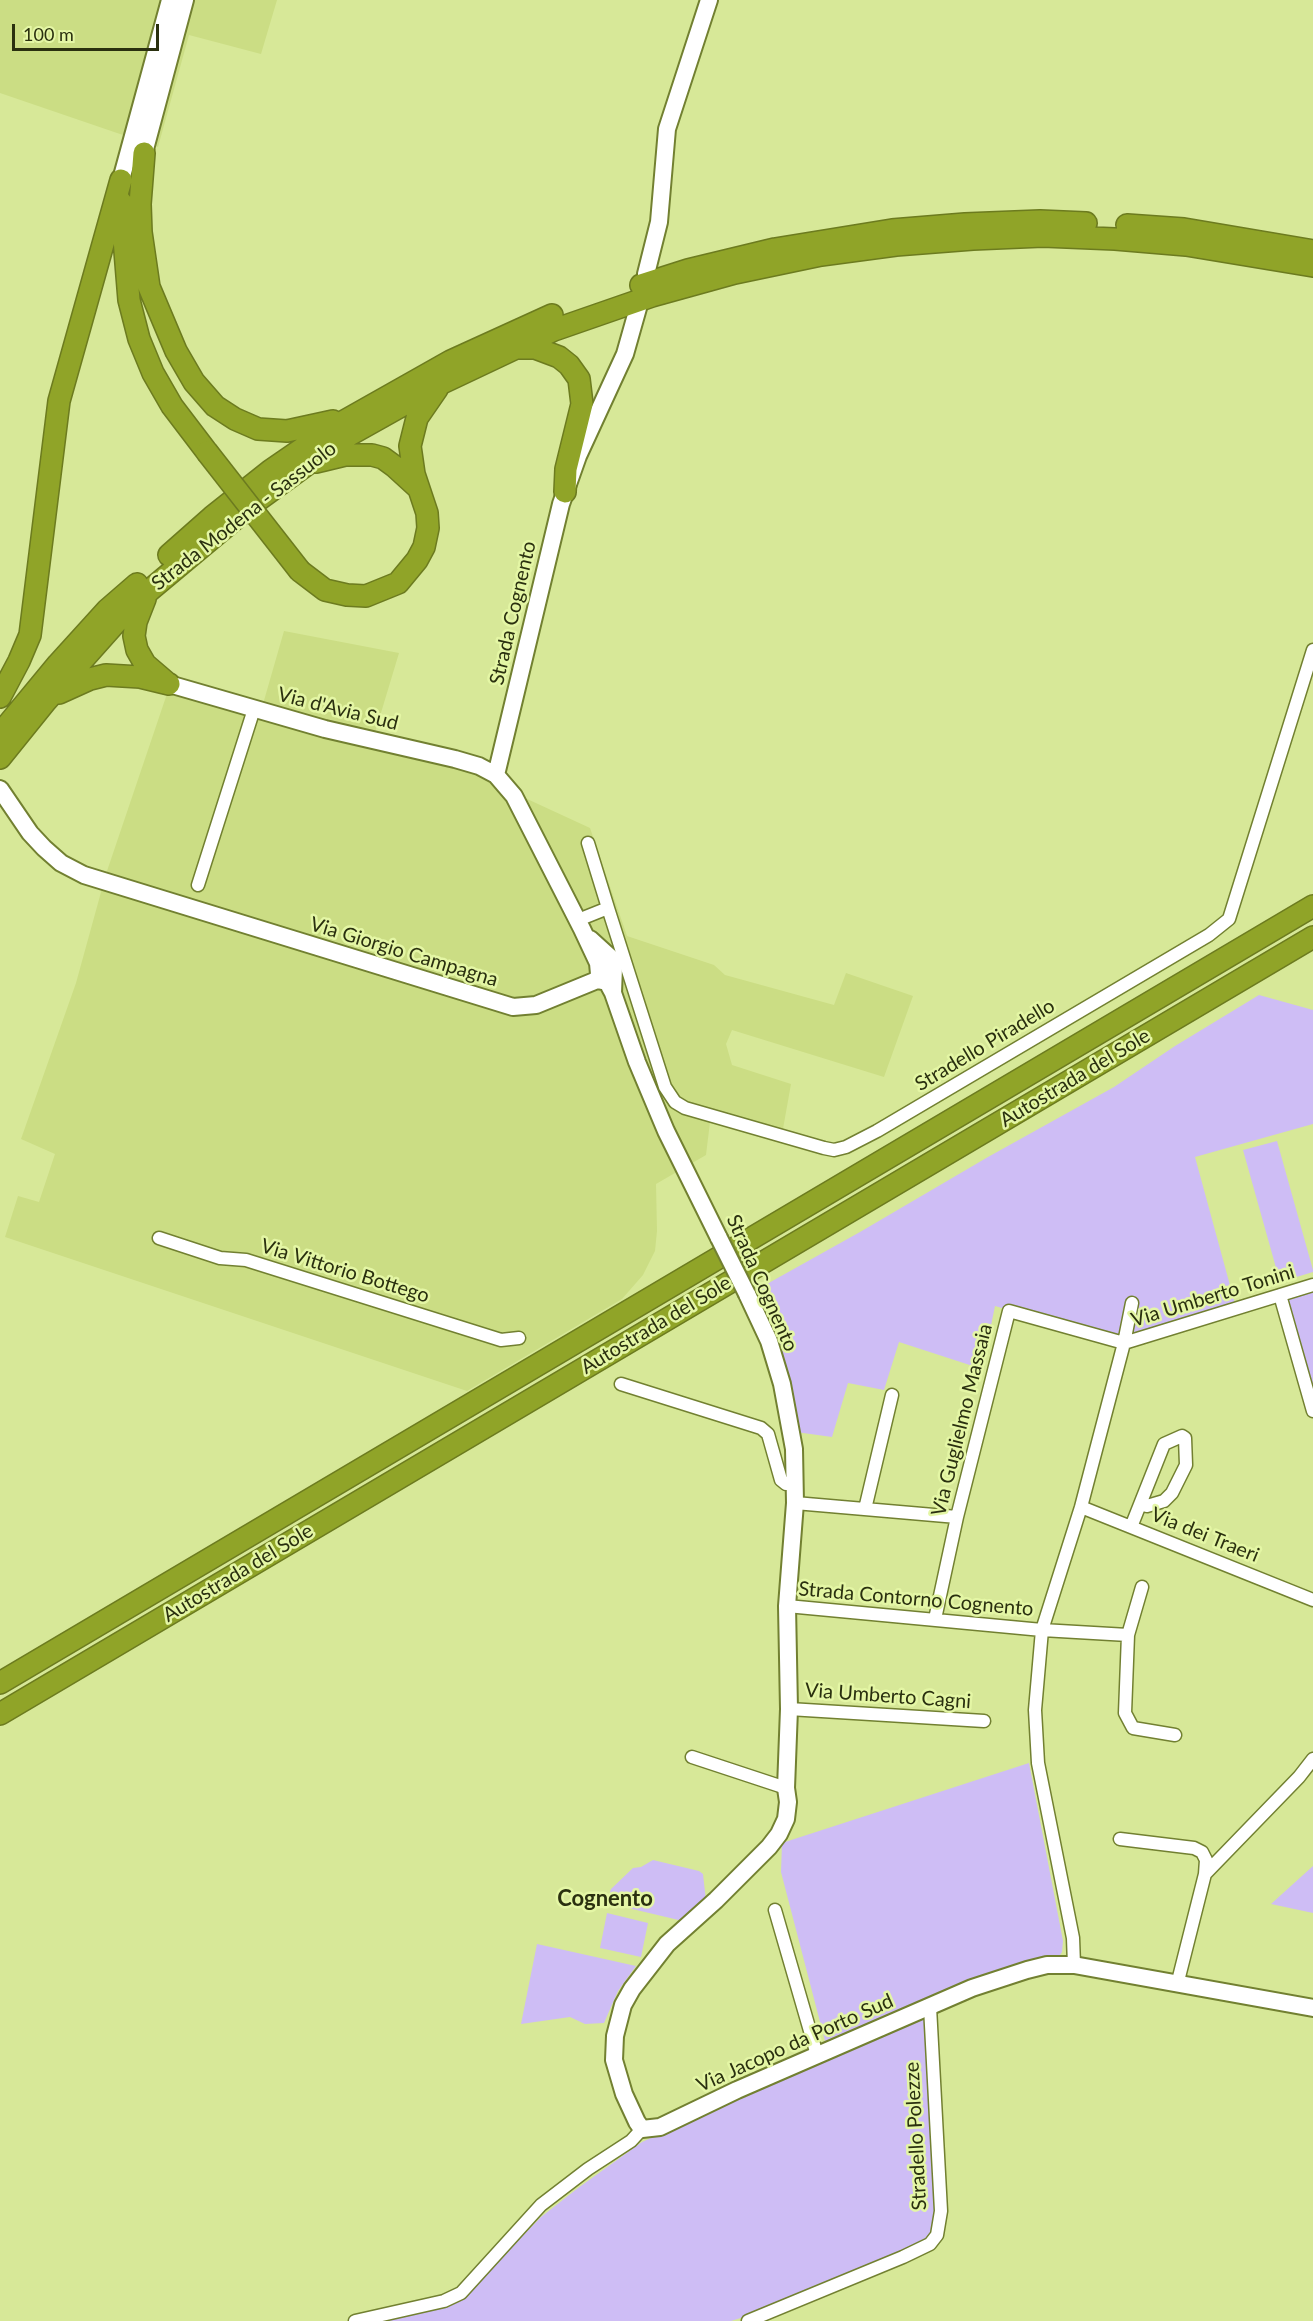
<!DOCTYPE html>
<html>
<head>
<meta charset="utf-8">
<style>
	body { margin:0 }
	#map { position:relative; width:1313px; height:2321px; overflow:hidden; background:#d7e898; font-family:Lato,sans-serif }
	canvas { display:block }
	.scale { position:absolute; left:12px; top:24px; width:147px; height:27px; box-sizing:border-box; border:3px solid #2a300f; border-top:0; padding-left:8px; font-size:18px; line-height:21px; white-space:nowrap; color:#2a300f; -webkit-text-stroke:4px #e4f6a5; paint-order:stroke }
</style>
</head>
<body>
<div id="map">
<canvas width="1313" height="2321"></canvas>
<div class="scale">100 m</div>
</div>
<script>
const ctx = document.querySelector('canvas').getContext('2d');
ctx.lineJoin = 'round';
function fillPath(path, color) { ctx.fillStyle = color; ctx.fill(path, 'evenodd'); }
const poly = rows => new Path2D(rows.map(r => 'M' + r).join(''));
function stroke(path, color, width, dash) { ctx.strokeStyle = color; ctx.lineWidth = width; ctx.lineCap = dash ? 'butt' : 'round'; ctx.setLineDash(dash || []); ctx.stroke(path); }
function drawText(font, color, halo, rows, align = 'center') {
  ctx.font = font + ' Lato,sans-serif'; ctx.lineWidth = 5; ctx.setLineDash([]); ctx.textBaseline = 'middle'; ctx.strokeStyle = halo; ctx.fillStyle = color; for (const [text, x, y, turn = 0] of rows) {
    ctx.save(); ctx.translate(x, y); ctx.rotate((+turn || 0) * Math.PI / 180); ctx.textAlign = isNaN(turn) ? turn : align; if (halo) ctx.strokeText(text, 0, 0); ctx.fillText(text, 0, 0); ctx.restore();
  }
}
fillPath(poly([
	[0,0,277,0,261,54,189,35,158,147,0,93],
	[284,631,399,653,374,736,490,762,525,798,590,828,627,936,714,965,725,975,834,1005,846,973,913,996,884,1077,732,1030,726,1044,732,1065,791,1084,781,1140,710,1122,706,1155,656,1184,657,1231,655,1251,643,1275,622,1299,467,1391,5,1237,18,1196,39,1202,55,1154,21,1139,76,983,106,874,172,679,263,704]
]), '#cbdd84');
fillPath(poly([
	[1259,995,1313,1010,1313,1124,1195,1157,1237,1311,1123,1344,995,1306,982,1369,899,1342,884,1390,848,1383,832,1437,796,1432,749,1294,860,1232,988,1157,1114,1087,1175,1046],
	[1277,1141,1313,1270,1313,1272,1280,1282,1243,1150],
	[1313,1292,1313,1403,1285,1300],
	[1029,1763,1063,1941,1062,1952,1058,1958,992,1975,926,1999,825,2041,781,1872,782,1843],
	[653,1860,699,1871,703,1874,706,1901,687,1922,607,1903,611,1889,633,1868,641,1867],
	[1313,1866,1313,1913,1271,1904],
	[607,1913,648,1923,641,1957,600,1948],
	[537,1944,636,1966,618,1991,604,2023,585,2024,570,2017,521,2024],
	[925,2014,935,2228,929,2237,916,2245,763,2311,731,2321,389,2321,388,2316,441,2305,480,2280,541,2217,578,2188,642,2142]
]), '#cebdf5');
const street = poly([
	[198,885,254,709],
	[608,908,665,1087,675,1102,685,1108,824,1148,834,1150,846,1147,877,1131,1209,935,1229,919,1313,650],
	[578,920,608,908,588,843],
	[159,1238,220,1258,246,1260,501,1340,519,1338],
	[1280,1295,1313,1411],
	[1124,1343,1313,1285],
	[621,1384,761,1428,768,1434,781,1480,786,1484,794,1483],
	[795,1503,957,1517],
	[1081,1507,1313,1600],
	[865,1509,892,1395],
	[1131,1527,1164,1444,1182,1436,1185,1438,1186,1465,1172,1493,1164,1501,1147,1506,1141,1504],
	[1142,1587,1128,1635,1125,1713,1133,1728,1175,1735],
	[787,1606,1042,1630,1128,1635],
	[935,1619,957,1517,1009,1311,1124,1343],
	[789,1709,984,1721],
	[692,1757,786,1788],
	[1120,1839,1194,1848,1202,1852,1206,1860,1205,1874],
	[775,1910,817,2055],
	[1074,1965,1073,1938,1038,1763,1035,1710,1042,1630,1081,1507,1124,1343,1132,1303],
	[1177,1985,1205,1874,1299,1777,1313,1759],
	[355,2321,444,2301,461,2293,541,2205,588,2169,631,2141,642,2129],
	[748,2321,903,2257,930,2244,937,2235,941,2211,930,2007]
]);
const secondary = poly([
	[144,153,185,0],
	[121,180,170,0],
	[646,274,659,222,667,129,709,0],
	[169,684,325,729,455,759,479,766,496,775,514,796,582,929,598,963,599,974,597,980],
	[496,775,561,504,578,456,625,354,638,308],
	[0,789,30,833,44,848,61,863,84,875,513,1007,536,1005,597,980,607,982,613,993],
	[590,939,612,959,614,967,613,993,637,1062,666,1131,719,1238],
	[747,1294,769,1341,782,1384,794,1449,795,1503,787,1606,789,1709,786,1788,788,1802,786,1819,779,1834,769,1847,716,1900,667,1944,632,1989,623,2005,615,2036,614,2060,624,2094,637,2122,642,2129,660,2127,737,2090,972,1988,1027,1970,1047,1965,1074,1965,1313,2008]
]);
const highway = poly([
	[144,153,140,204,141,232,149,287,176,351,194,382,215,406,235,419,258,429,287,431,333,421],
	[121,202,129,300,139,339,153,373,172,406,207,452],
	[1127,225,1184,229,1313,251],
	[641,285,688,270,775,249,892,230,965,224,1040,221,1086,223],
	[518,348,535,348,559,357,569,365,579,379,582,404,566,469,565,492],
	[316,462,345,455,372,455,383,458,394,466,417,487],
	[169,555,212,517,270,471,334,427,451,361,552,315],
	[300,571,325,590,347,595,366,596,398,583,417,560,424,547,428,528,427,513,414,474,410,446,417,418,437,389],
	[145,599,136,622,134,636,137,650,145,664,166,682],
	[59,693,90,679,106,675,140,677,169,684],
	[0,697,19,661,30,635,59,401,121,180],
	[0,734,58,664,107,610,137,584],
	[0,758,46,701,119,619,150,590,254,503,342,439,442,383,554,330,652,296,735,273,821,255,896,245,973,239,1043,236,1115,239,1186,245,1313,266],
	[0,1683,1313,906],
	[0,1714,1313,937]
]);
stroke(street, '#728031', 15);
stroke(secondary, '#728031', 20);
stroke(highway, '#6c7b1f', 24);
stroke(street, '#fff', 12);
stroke(secondary, '#fff', 16);
stroke(highway, '#90a428', 21);
const secondaryBridge = poly([
	[719,1238,747,1294]
]);
const highwayBridge = poly([
	[207,452,300,571]
]);
stroke(secondaryBridge, '#728031', 20, []);
stroke(highwayBridge, '#6c7b1f', 24, []);
stroke(secondaryBridge, '#fff', 16);
stroke(highwayBridge, '#90a428', 21);
drawText('20px', '#2a300f', '#e4f6a5', [
	["Strada Modena - Sassuolo",244,516,-38],
	["Strada Cognento",513,613,-77],
	["Via d'Avia Sud",338,709,14],
	["Via Giorgio Campagna",404,952,17],
	["Stradello Piradello",985,1045,-31],
	["Autostrada del Sole",1075,1078,-31],
	["Via Vittorio Bottego",345,1271,17],
	["Strada Cognento",762,1283,66],
	["Via Umberto Tonini",1213,1296,-17],
	["Autostrada del Sole",656,1325,-31],
	["Via Guglielmo Massaia",962,1420,-76],
	["Via dei Traeri",1205,1535,22],
	["Autostrada del Sole",238,1573,-31],
	["Strada Contorno Cognento",916,1599,5],
	["Via Umberto Cagni",888,1696,4],
	["Via Jacopo da Porto Sud",795,2043,-24],
	["Stradello Polezze",916,2136,-93]
]);
drawText('bold 22px', '#2a300f', '#e4f6a5', [
	["Cognento",605,1899]
]);
</script>
</body>
</html>
